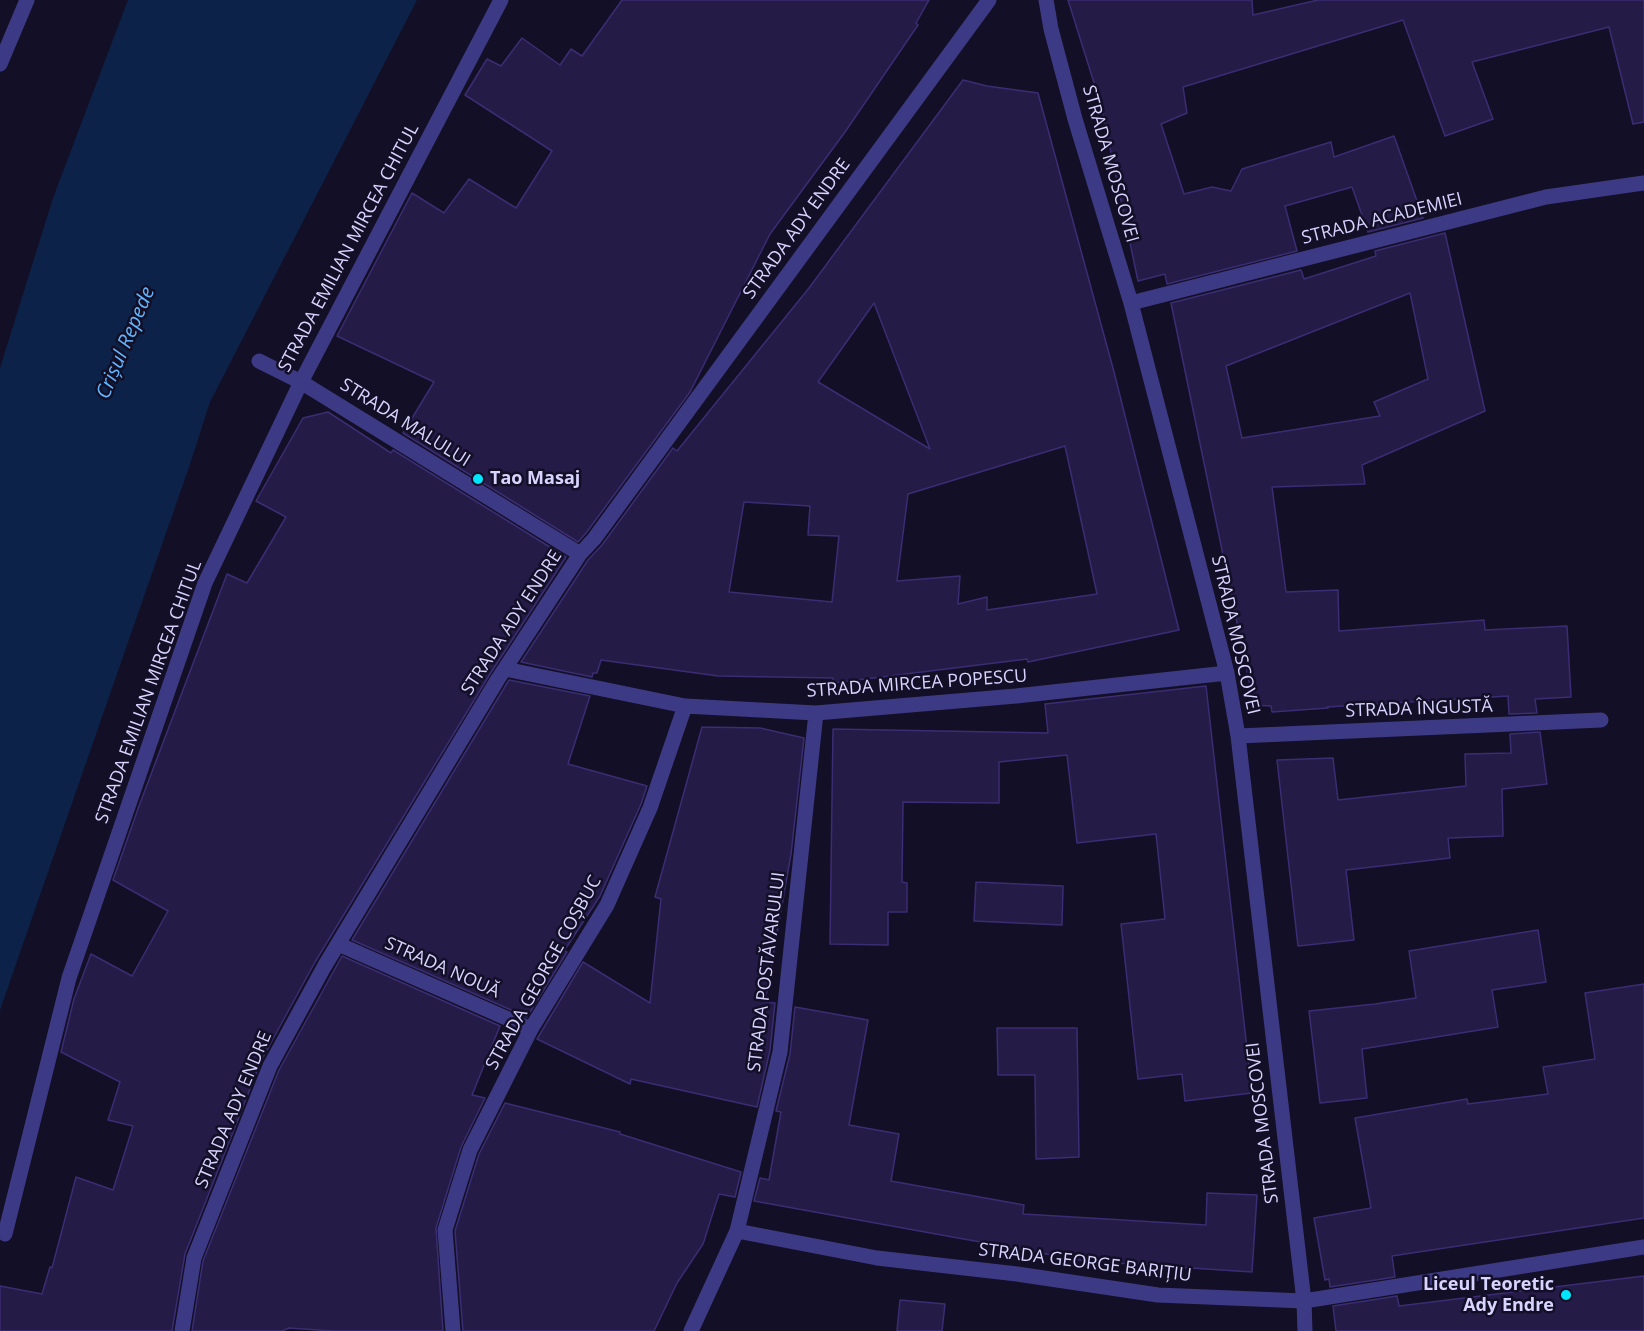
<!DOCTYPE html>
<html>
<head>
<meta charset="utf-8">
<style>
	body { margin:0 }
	canvas { display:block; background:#130f26 }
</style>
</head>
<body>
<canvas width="1644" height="1331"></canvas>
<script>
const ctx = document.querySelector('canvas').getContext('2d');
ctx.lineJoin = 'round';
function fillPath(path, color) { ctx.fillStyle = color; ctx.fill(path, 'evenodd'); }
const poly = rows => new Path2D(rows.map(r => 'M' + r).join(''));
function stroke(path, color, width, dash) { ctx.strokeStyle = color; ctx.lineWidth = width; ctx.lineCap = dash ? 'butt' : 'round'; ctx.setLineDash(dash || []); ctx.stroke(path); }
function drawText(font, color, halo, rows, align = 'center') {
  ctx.font = font + ' "Open Sans",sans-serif'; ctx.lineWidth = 5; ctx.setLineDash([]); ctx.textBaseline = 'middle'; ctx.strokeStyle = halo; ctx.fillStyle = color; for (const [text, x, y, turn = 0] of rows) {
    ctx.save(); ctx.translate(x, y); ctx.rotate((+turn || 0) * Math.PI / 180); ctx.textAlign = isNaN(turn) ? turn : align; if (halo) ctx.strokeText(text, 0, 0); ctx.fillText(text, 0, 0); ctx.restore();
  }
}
fillPath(poly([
	[128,0,417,0,210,402,189,467,0,1010,0,368,53,198]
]), '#0c2248');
const building = poly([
	[622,0,929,0,916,23,918,25,845,132,770,234,690,392,586,533,578,542,403,433,434,382,337,336,412,193,444,213,469,179,516,208,552,151,465,95,487,59,501,66,522,38,560,65,571,49,582,56,622,0],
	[1068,0,1252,0,1253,15,1318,0,1644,0,1644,122,1633,124,1609,27,1472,62,1493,119,1445,136,1403,20,1183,87,1187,113,1161,124,1184,194,1212,187,1231,191,1242,169,1331,142,1334,157,1394,136,1423,218,1368,232,1352,187,1285,206,1297,251,1167,284,1165,274,1138,281,1101,105,1068,0],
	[963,80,987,86,1038,93,1114,372,1179,630,1028,662,1027,659,833,683,833,678,718,676,601,660,597,673,593,673,592,677,521,662,588,560,602,545,673,448,677,451,809,288,963,80],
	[874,303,930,449,818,382,874,303],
	[1065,446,1097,594,987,610,987,597,958,604,960,576,897,581,908,494,1065,446],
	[744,502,810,506,808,535,839,536,832,602,729,592,744,502],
	[1445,233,1485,411,1362,465,1365,484,1272,487,1286,592,1338,590,1339,631,1484,620,1485,630,1567,626,1571,697,1535,699,1537,713,1509,714,1508,696,1327,707,1328,708,1272,712,1271,706,1254,705,1171,303,1301,270,1304,279,1376,256,1375,251,1445,233],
	[1410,293,1428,379,1374,402,1380,416,1242,438,1226,366,1410,293],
	[328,412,391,453,393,450,566,557,490,674,315,962,261,1061,185,1254,172,1331,0,1331,0,1286,42,1294,50,1267,52,1268,76,1177,113,1190,133,1126,108,1120,120,1082,61,1052,74,999,91,954,132,976,168,911,113,880,139,806,227,574,247,583,286,517,256,501,303,418,328,412],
	[509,680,590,696,568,764,647,786,641,804,600,896,564,951,567,952,527,1017,352,940,509,680],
	[1206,686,1252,1093,1185,1101,1182,1074,1138,1079,1121,924,1165,919,1156,834,1077,843,1067,755,999,762,999,803,903,802,902,882,907,883,907,912,888,912,888,945,830,944,833,729,1048,733,1045,704,1206,686],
	[702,727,760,728,804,738,791,854,765,1002,775,1003,770,1050,757,1107,631,1079,630,1084,537,1039,583,962,650,1003,661,899,655,897,702,727],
	[1540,732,1547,784,1502,789,1503,836,1448,838,1450,858,1346,870,1354,940,1298,946,1277,760,1333,758,1338,800,1466,786,1465,754,1511,753,1510,734,1540,732],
	[976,882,1063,886,1062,925,974,921,976,882],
	[1538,930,1546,982,1492,990,1498,1027,1362,1049,1367,1098,1320,1103,1309,1011,1375,1004,1416,998,1409,951,1538,930],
	[342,956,500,1026,472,1095,485,1098,461,1147,436,1228,443,1331,333,1331,289,1328,282,1331,192,1331,203,1261,279,1070,342,956],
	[1644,984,1644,1218,1392,1256,1395,1277,1330,1287,1329,1279,1325,1280,1314,1218,1371,1208,1355,1118,1467,1099,1468,1104,1548,1094,1543,1067,1595,1059,1585,993,1644,984],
	[795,1007,868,1020,849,1125,899,1134,891,1181,1024,1205,1023,1214,1206,1225,1207,1193,1257,1195,1252,1272,1085,1261,754,1201,760,1178,769,1180,781,1112,776,1111,790,1054,795,1007],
	[997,1028,1077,1028,1079,1157,1036,1159,1035,1075,998,1075,997,1028],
	[505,1103,620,1132,620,1134,741,1172,735,1197,719,1194,703,1244,677,1283,654,1331,463,1331,455,1231,479,1154,505,1103],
	[1644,1276,1644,1331,1336,1331,1333,1306,1397,1296,1399,1306,1644,1276],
	[900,1300,945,1304,942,1331,897,1331,900,1300]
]);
fillPath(building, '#241b47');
stroke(building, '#3b2d73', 1.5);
stroke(poly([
	[1046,0,1051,29,1075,119,1131,303,1227,673,1238,736,1304,1301,1305,1331],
	[0,64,27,0],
	[1131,303,1546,197,1644,183],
	[259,361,301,382,580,554],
	[505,669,685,706,816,713,1016,696,1227,673],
	[1238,736,1601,720],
	[338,944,531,1029],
	[737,1231,877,1258,1017,1274,1158,1295,1304,1301,1644,1247],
	[5,1234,69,978,205,583,301,382,501,0],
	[182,1331,194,1258,270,1066,324,967,498,679,580,554,594,539,989,0],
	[453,1331,445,1230,470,1150,531,1029,607,905,650,808,685,706],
	[691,1331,737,1231,780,1052,816,713]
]), '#3d3a85', 15);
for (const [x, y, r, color] of [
	[478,479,6,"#00e5ff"],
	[1566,1295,6,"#00e5ff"]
]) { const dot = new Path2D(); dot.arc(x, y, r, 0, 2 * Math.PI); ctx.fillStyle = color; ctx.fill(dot); stroke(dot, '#130f26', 2); }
drawText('18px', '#d9d4ff', '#130f26', [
	["STRADA MOSCOVEI",1110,164,74],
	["STRADA ACADEMIEI",1382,219,-14],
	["STRADA ADY ENDRE",797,229,-54],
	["STRADA EMILIAN MIRCEA CHITUL",349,248,-62],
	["STRADA MALULUI",405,423,32],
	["STRADA ADY ENDRE",512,623,-57],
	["STRADA MOSCOVEI",1235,635,77],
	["STRADA MIRCEA POPESCU",917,684,-4],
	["STRADA EMILIAN MIRCEA CHITUL",149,692,-70],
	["STRADA ÎNGUSTĂ",1419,709,-2],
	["STRADA NOUĂ",442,968,24],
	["STRADA POSTĂVARULUI",767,972,-83],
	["STRADA GEORGE COȘBUC",544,973,-61],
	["STRADA ADY ENDRE",234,1110,-67],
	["STRADA MOSCOVEI",1263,1123,-97],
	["STRADA GEORGE BARIȚIU",1085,1263,7]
]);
drawText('bold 18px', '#d9d4ff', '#130f26', [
	["Tao Masaj",490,479],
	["Liceul Teoretic",1554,1285,"right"],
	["Ady Endre",1554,1306,"right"]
], 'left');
drawText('italic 20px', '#62b6ff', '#130f26', [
	["Crișul Repede",126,343,-67]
]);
</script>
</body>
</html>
